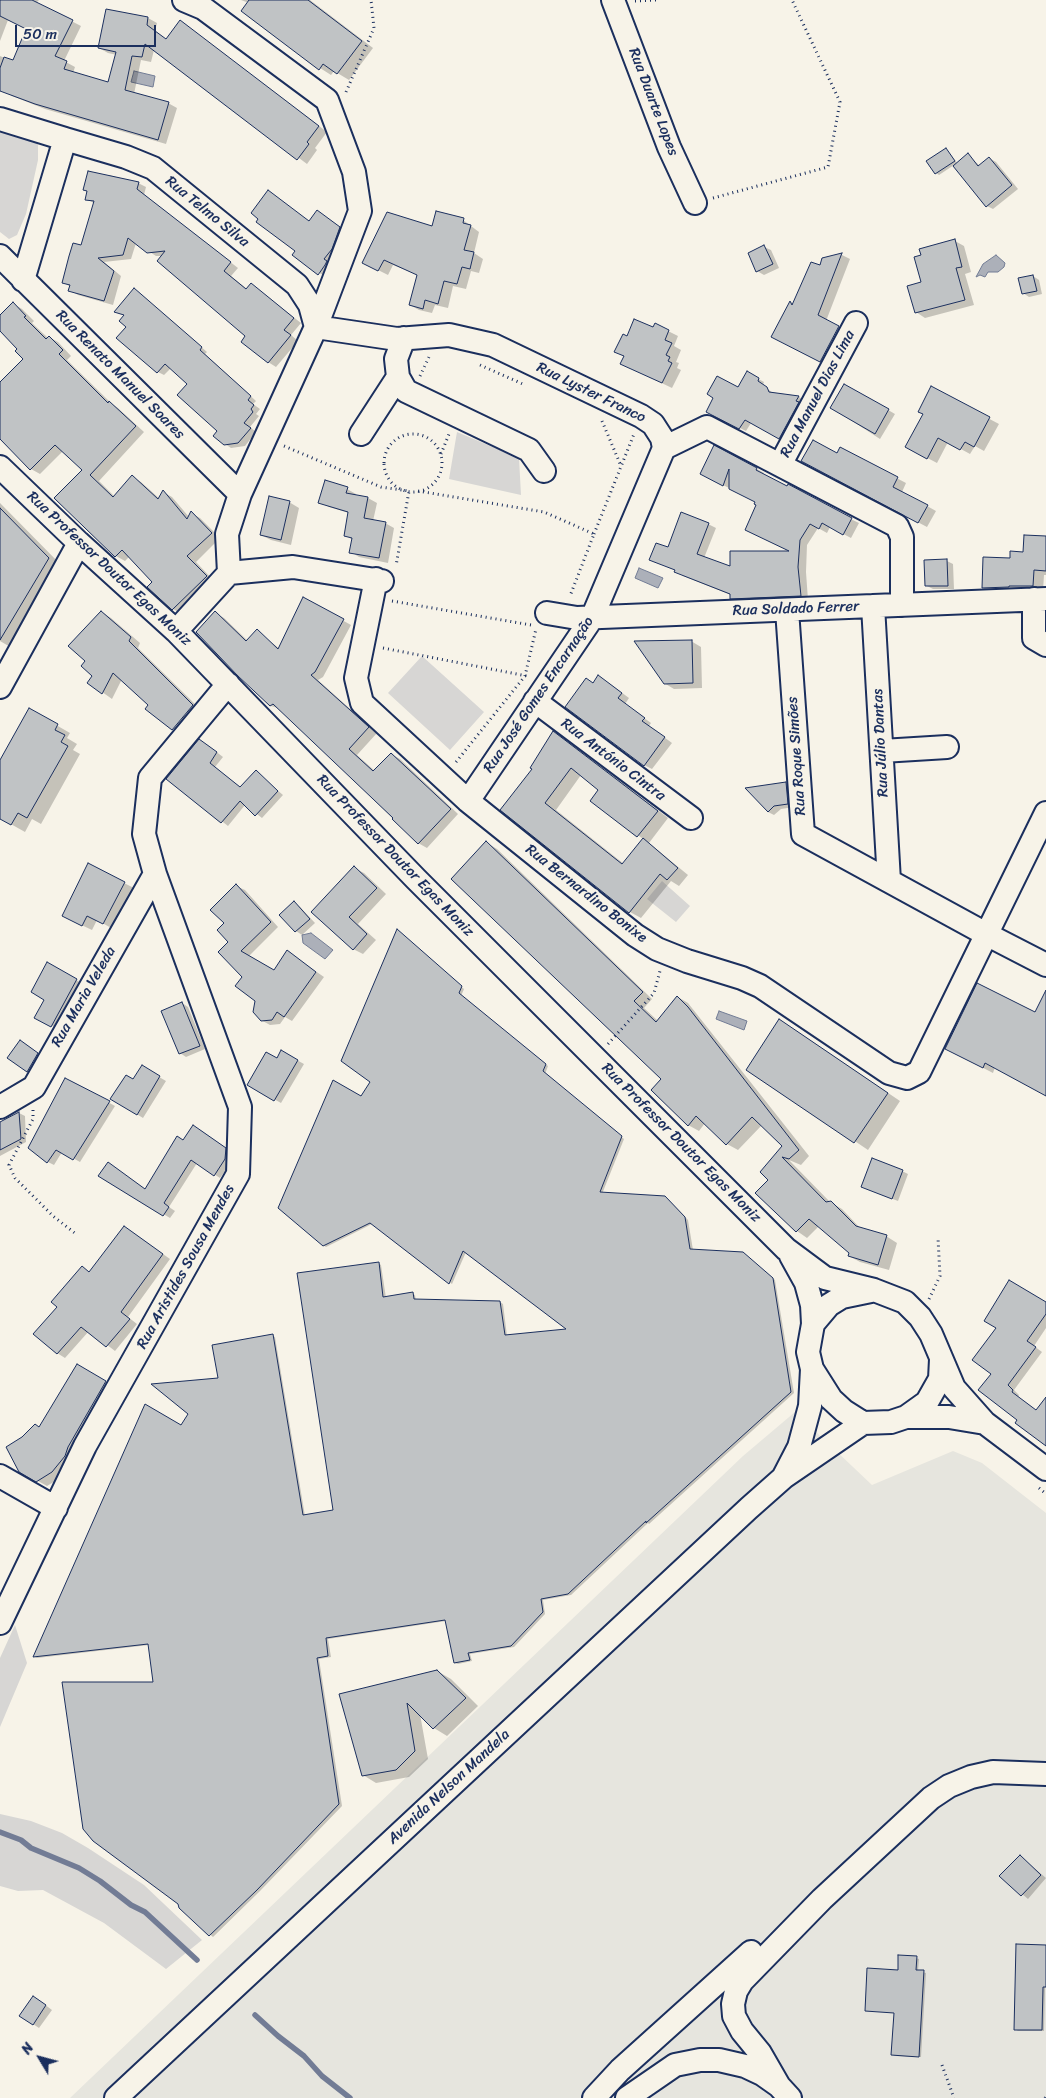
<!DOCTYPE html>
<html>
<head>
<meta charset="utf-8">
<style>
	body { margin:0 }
	#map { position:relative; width:1046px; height:2098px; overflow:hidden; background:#f7f3e8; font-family:Sriracha,sans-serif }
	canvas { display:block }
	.north { position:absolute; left:15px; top:2033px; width:50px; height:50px; -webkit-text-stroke:4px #f7f3e8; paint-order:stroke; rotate:307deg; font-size:14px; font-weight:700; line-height:20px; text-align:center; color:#1b2f5e }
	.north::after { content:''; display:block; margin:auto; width:18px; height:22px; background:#1b2f5e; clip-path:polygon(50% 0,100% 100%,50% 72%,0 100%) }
	.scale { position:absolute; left:15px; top:25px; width:141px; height:22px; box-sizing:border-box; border:2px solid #1b2f5e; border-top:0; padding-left:6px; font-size:15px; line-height:18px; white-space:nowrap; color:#1b2f5e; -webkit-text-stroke:4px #f7f3e8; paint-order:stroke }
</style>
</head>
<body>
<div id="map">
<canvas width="1046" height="2098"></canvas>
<div class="north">N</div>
<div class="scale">50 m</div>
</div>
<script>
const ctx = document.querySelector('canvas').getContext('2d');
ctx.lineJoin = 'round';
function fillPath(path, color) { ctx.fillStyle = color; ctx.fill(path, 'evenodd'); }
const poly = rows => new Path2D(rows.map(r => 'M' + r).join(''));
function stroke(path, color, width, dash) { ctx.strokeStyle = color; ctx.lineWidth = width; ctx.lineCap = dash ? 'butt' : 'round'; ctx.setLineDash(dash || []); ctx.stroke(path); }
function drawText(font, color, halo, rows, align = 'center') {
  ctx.font = font + ' Sriracha,sans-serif'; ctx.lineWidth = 4.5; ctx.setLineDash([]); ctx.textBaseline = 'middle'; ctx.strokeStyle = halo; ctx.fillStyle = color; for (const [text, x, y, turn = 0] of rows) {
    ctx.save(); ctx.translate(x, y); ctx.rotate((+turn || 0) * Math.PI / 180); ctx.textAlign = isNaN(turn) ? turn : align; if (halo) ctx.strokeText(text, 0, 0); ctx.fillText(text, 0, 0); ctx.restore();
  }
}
fillPath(poly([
	[795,1412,872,1485,953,1451,982,1463,1046,1513,1046,2098,70,2098,743,1456]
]), '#e6e5de');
fillPath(poly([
	[0,128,28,138,38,144,38,160,26,214,17,235,9,239,0,232],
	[457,432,519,458,521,495,449,479],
	[422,656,484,712,450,750,388,693],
	[662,881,690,906,676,922,647,899],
	[15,1625,27,1663,0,1727,0,1658],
	[0,1814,31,1821,62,1833,88,1848,144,1885,202,1940,166,1969,104,1923,43,1890,18,1891,0,1886]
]), '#d7d6d4');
const water = poly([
	[134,71,155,76,153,87,131,82,134,71],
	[996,255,1005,263,1004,267,998,272,988,272,985,277,980,275,976,277,983,264,996,255],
	[639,568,663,578,658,588,635,578,639,568],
	[311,933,333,950,325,959,303,943,302,935,311,933],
	[719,1011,747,1021,744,1030,716,1019,719,1011]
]);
fillPath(water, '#acb0b9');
stroke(water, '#727c95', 1);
fillPath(poly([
	[0,0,39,0,36,3,81,26,64,61,75,67,73,73,109,83,117,55,108,53,99,48,148,18,157,23,155,31,167,40,180,22,327,132,315,148,317,150,307,164,154,50,151,62,141,60,134,94,168,103,177,108,166,144,45,109,12,96,0,87,0,56,14,62,27,29,8,20,0,41],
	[241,0,310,0,373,48,349,80,334,71,331,75,320,68,249,3],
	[946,149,958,164,968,155,980,166,989,158,996,162,1018,189,993,209,987,206,954,165,939,175,936,173,928,162],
	[109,175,138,183,146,187,144,195,238,268,231,276,247,289,259,290,301,323,291,335,298,341,276,367,268,362,247,336,163,256,156,256,136,243,131,259,104,262,121,276,113,305,78,295,70,290,71,287,64,283,82,247,95,204,87,199],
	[326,217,348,233,327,278,293,255,310,222],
	[463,220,479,232,474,253,483,259,479,273,471,271,466,289,453,286,448,308,435,305,432,313,419,310,410,305,418,275,393,265,388,275,364,263,433,227],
	[955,241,964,246,971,272,965,274,974,305,925,318,916,312,922,283],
	[764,247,771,250,779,268,764,275,757,271],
	[842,255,850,259,826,321,847,332,829,366,773,336,791,302,794,304,821,267,823,259],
	[1033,276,1039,280,1042,294,1029,297,1023,293],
	[135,290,207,352,205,354,256,401,253,404,260,409,256,414,259,416,250,427,256,432,245,446,231,448,225,444,219,431,189,384,171,368,164,375,158,372,127,327,125,316,116,312],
	[14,304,22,309,34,321,32,323,48,338,49,337,58,342,71,356,67,360,112,404,118,408,144,432,99,481,115,497,132,477,141,482,160,499,163,492,172,497,189,517,191,513,200,518,220,538,196,562,215,582,182,614,173,609,154,582,129,557,125,561,116,556,84,470,63,451,40,474,31,469,0,438,0,382,25,359,19,349,0,329,0,317],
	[653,329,668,331,678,336,674,346,681,350,676,362,679,363,677,368,681,370,672,388,622,364,625,357,616,352,628,337],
	[747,373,764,382,763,385,774,394,799,397,804,400,785,441,751,423,746,431,713,415,739,389],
	[845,385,895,414,880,439,832,408],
	[931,388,999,424,984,451,975,446,970,454,948,442,937,463,916,452],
	[715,447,757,469,764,473,763,475,787,488,859,523,851,538,830,527,827,533,818,528,807,545,806,572,808,600,739,602,731,598,731,595,683,576,676,570,651,560,708,524,716,528,704,558,731,568,793,552,757,502,709,478],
	[841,449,906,483,902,492,936,511,927,527,811,466,837,454],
	[326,482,347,489,356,494,356,496,368,498,377,503,373,521,385,523,394,528,388,563,359,557,351,552,353,540,345,535,349,513,329,507,320,502],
	[289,502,299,508,291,545,271,540,261,535],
	[0,503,62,566,12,648,0,641],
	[1046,538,1046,575,1044,575,1043,591,992,593,983,588,1011,560],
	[947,561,953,564,954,589,933,589,927,586],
	[304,599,351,625,323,677,318,680,377,733,357,755,375,771,391,754,400,759,458,814,427,848,418,843,281,709,271,706,197,632,215,613,224,618,248,641,257,631,280,649],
	[102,612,111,618,140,643,138,648,202,711,183,735,147,709,149,705,122,679,112,699,88,682,94,676,87,660],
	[691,641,701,647,702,688,674,689,664,683],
	[606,681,629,698,625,704,651,723,649,726,672,743,652,769,644,765,594,683],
	[30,710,70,733,67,738,77,744,73,750,80,754,41,824,32,819,25,832,0,818,0,763],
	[554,733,565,739,668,818,649,843,688,875,679,886,671,881,641,918,630,912,502,809,534,769],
	[581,775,599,790,592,800,643,839,624,864,556,810],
	[206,744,223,757,215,767,241,788,256,772,283,795,262,818,245,805,228,826,168,779],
	[786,783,792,787,794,807,781,809,774,815,768,812],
	[487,843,497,849,652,999,644,1008,658,1021,678,997,688,1003,809,1156,801,1165,789,1160,830,1202,842,1209,862,1230,886,1236,897,1243,889,1270,860,1262,849,1256,850,1253,819,1226,807,1238,797,1231,756,1193,769,1181,783,1145,762,1125,738,1150,727,1144,705,1123,699,1131,688,1125,663,1079],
	[354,868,364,873,386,894,358,924,376,940,363,954,353,949,313,912],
	[124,883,134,888,113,929,97,920,92,930,73,921],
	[236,886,245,890,278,927,248,957,274,971,295,957,324,977,292,1021,285,1017,280,1024,270,1025,261,1020,257,1001,244,976,230,942,226,923],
	[294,903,300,907,315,923,302,935,296,931],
	[399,933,464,989,461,996,548,1066,545,1074,624,1139,602,1194,668,1199,688,1220,693,1250,743,1253,775,1280,794,1393,649,1524,648,1523,571,1595,543,1600,545,1614,514,1647,470,1654,472,1661,458,1664,455,1663,446,1621,328,1639,331,1657,319,1659,342,1806,260,1891,213,1937,180,1908,149,1645,37,1658,35,1657,181,1426,219,1379,272,1336,275,1337,305,1516,335,1511,378,1263,381,1265,386,1298,412,1294,415,1295,416,1301,500,1302,503,1304,507,1336,570,1330,466,1252,452,1284,374,1223,326,1247,323,1245,361,1098,372,1082],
	[48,964,83,984,58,1029,36,1017,46,999],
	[1046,998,1046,1095,995,1067,993,1073,956,1054,1036,1014],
	[182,1003,188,1007,205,1049,186,1057,180,1053],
	[792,1028,900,1101,868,1150,748,1069],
	[27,1045,43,1058,34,1075,27,1071],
	[282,1052,304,1064,281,1103,249,1085,277,1060],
	[142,1067,166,1081,143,1118,112,1099,134,1081],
	[66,1079,115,1106,80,1162,62,1152,54,1165,48,1162],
	[19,1113,25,1116,26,1142,0,1156,0,1123],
	[200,1130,232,1152,231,1163,220,1178,197,1163,169,1207,175,1211,170,1218,100,1176,145,1190,184,1141],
	[902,1171,908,1174,898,1201,869,1190],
	[125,1227,170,1259,128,1317,137,1324,115,1351,89,1331,65,1358,57,1353,59,1307,82,1267,91,1273],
	[1046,1303,1046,1328,1034,1346,1042,1352,1014,1390,1019,1395,1018,1397,1037,1411,1046,1400,1046,1445,1019,1420,980,1390],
	[78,1366,115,1388,62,1477,47,1486,20,1471,40,1429],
	[437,1671,451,1679,478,1706,447,1736,434,1728,420,1714,428,1759,409,1777,376,1783,363,1775,341,1695],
	[1020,1856,1046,1878,1028,1899,1001,1876],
	[1046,1947,1044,2031,1018,2031,1015,2029],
	[916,1958,919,1959,918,1971,926,1973,921,2057,895,2056,892,2054,895,2013,866,2010,899,1971],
	[40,2001,52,2010,39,2028,33,2024]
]), '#0003');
stroke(poly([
	[0,1832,21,1840,31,1848,79,1868,100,1881,131,1905,145,1912,197,1960],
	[255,2015,278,2036,304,2056,322,2076,350,2098]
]), '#727c95', 5.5);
const building = poly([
	[0,0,32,0,73,20,55,56,67,61,64,69,108,82,116,52,98,48,106,9,148,17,147,25,166,39,180,20,319,126,307,142,309,144,297,160,145,44,142,57,132,56,125,90,169,102,158,140,35,104,0,91,0,68,4,57,13,60,26,29,0,16,0,0],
	[249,0,308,0,362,41,337,74,323,64,319,70,241,11,249,0],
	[946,148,955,161,935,174,926,161,946,148],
	[968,153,978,166,989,157,1012,185,986,207,953,166,968,153],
	[88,171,139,182,137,189,231,262,224,271,246,289,251,283,294,318,284,330,291,335,268,363,241,342,245,336,157,261,165,251,147,253,128,238,123,255,98,258,114,271,104,301,68,291,70,285,62,283,69,256,73,243,81,245,94,201,85,200,87,191,83,190,88,171],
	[268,190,309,221,317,210,340,227,332,249,324,259,327,261,325,265,318,275,292,255,295,251,256,222,258,219,251,213,268,190],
	[436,211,464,218,463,223,471,225,464,250,474,252,470,269,462,267,457,284,444,281,438,304,425,300,423,309,409,305,417,275,384,260,378,271,362,263,387,212,432,226,436,211],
	[955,239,962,267,956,268,965,300,915,313,907,286,921,282,914,257,921,255,919,249,955,239],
	[764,245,773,264,756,272,748,253,764,245],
	[842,253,818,315,839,326,820,362,771,337,790,301,792,305,811,262,820,265,822,258,842,253],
	[1033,275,1037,291,1022,294,1018,278,1033,275],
	[134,288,202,347,200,350,251,396,248,400,254,405,251,409,253,412,244,423,251,428,238,443,224,445,213,436,217,431,177,395,187,384,165,364,157,373,116,338,126,327,119,321,124,315,114,312,134,288],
	[13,302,26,316,24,317,46,339,49,336,63,350,59,354,108,403,109,401,136,426,90,475,113,497,132,475,158,499,163,490,187,519,191,511,212,533,187,556,207,576,172,610,147,587,152,582,122,550,115,557,54,498,82,470,55,445,30,470,0,439,0,382,23,359,15,351,17,349,0,331,0,315,13,302],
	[634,319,653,327,655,323,669,330,665,340,672,343,666,355,670,357,668,361,672,363,662,383,620,364,624,356,614,352,623,334,627,336,634,319],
	[747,371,759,378,758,381,767,387,769,392,799,396,796,401,799,402,779,439,745,420,739,429,706,412,713,398,707,394,717,376,738,387,747,371],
	[844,384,889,409,875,434,830,408,844,384],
	[931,386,990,417,974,447,965,442,960,450,938,438,927,459,905,447,923,414,918,412,931,386],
	[813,440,837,453,840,447,898,477,893,487,928,505,918,523,801,461,813,440],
	[714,445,757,468,756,470,787,486,788,484,852,518,843,535,822,523,819,529,810,524,800,540,798,567,801,596,730,599,730,594,674,572,675,570,649,560,656,543,668,547,681,512,709,523,697,554,730,566,730,551,789,551,745,530,756,505,754,504,755,502,729,489,729,469,723,486,700,474,714,445],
	[325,480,348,487,346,493,368,497,364,518,386,522,379,558,349,553,352,538,344,536,348,512,318,503,325,480],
	[269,496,290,501,281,540,260,535,269,496],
	[0,508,49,558,0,640,0,508],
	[1024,535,1046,536,1046,571,1034,570,1033,586,1009,586,1009,587,982,588,983,557,1010,558,1010,551,1023,552,1024,535],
	[947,559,948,586,925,586,924,560,947,559],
	[303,597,344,619,315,672,311,675,369,727,349,749,373,771,391,753,451,809,418,844,392,819,393,818,273,704,270,706,238,676,196,632,215,611,246,641,257,629,278,649,303,597],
	[101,611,131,637,129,641,193,705,172,730,145,709,148,705,113,673,102,694,87,683,92,676,81,666,85,661,68,646,101,611],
	[692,640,693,683,664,684,634,641,692,640],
	[598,675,622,693,618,698,645,718,642,721,665,737,644,766,565,707,586,678,593,683,598,675],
	[29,708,58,724,55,730,65,735,61,742,68,746,27,818,18,813,11,825,0,819,0,760,29,708],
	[553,731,658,811,637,837,590,801,598,790,571,768,545,803,622,864,643,838,678,868,667,880,660,874,629,913,500,810,532,769,530,768,553,731],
	[199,739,217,752,210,763,240,787,256,770,278,791,255,816,240,801,221,823,166,779,199,739],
	[786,782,788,804,774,806,768,812,745,788,786,782],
	[486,841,643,992,634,1001,656,1022,677,996,688,1007,799,1150,789,1159,782,1157,826,1202,831,1201,856,1226,887,1235,878,1265,848,1256,849,1253,809,1219,796,1232,755,1193,768,1180,760,1172,782,1146,752,1117,726,1145,696,1116,688,1126,651,1090,661,1079,451,879,486,841],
	[88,863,125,882,103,924,87,916,82,926,62,916,88,863],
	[354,866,377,888,349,917,367,934,353,950,311,912,354,866],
	[236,884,271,922,241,951,274,970,287,950,316,972,284,1017,277,1012,272,1020,261,1021,253,1012,255,1001,235,986,242,977,218,952,228,942,217,930,224,923,210,910,236,884],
	[294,901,310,919,295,932,279,915,294,901],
	[397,929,462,986,459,993,546,1064,543,1071,622,1136,600,1192,665,1196,685,1217,690,1249,743,1252,773,1278,791,1392,646,1523,646,1521,568,1594,541,1599,543,1612,511,1646,468,1653,470,1660,454,1663,445,1620,326,1638,328,1656,317,1658,339,1804,257,1890,209,1936,179,1908,178,1904,93,1841,83,1829,62,1682,153,1682,148,1644,33,1657,145,1404,181,1425,188,1414,151,1384,218,1378,212,1345,273,1334,303,1515,333,1510,297,1273,379,1262,383,1297,413,1292,414,1299,500,1301,505,1335,566,1329,463,1251,449,1284,370,1223,323,1246,278,1208,333,1080,361,1096,370,1082,341,1061,397,929],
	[47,962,77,979,51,1027,34,1018,44,1000,31,992,47,962],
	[977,983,1035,1012,1046,990,1046,1096,985,1063,983,1068,945,1049,977,983],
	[182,1002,200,1046,179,1054,161,1011,182,1002],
	[779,1019,888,1093,854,1143,746,1070,779,1019],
	[20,1040,38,1053,27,1072,7,1058,20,1040],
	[281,1050,298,1060,274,1101,247,1085,266,1052,277,1058,281,1050],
	[142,1065,160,1076,137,1115,110,1099,126,1075,133,1079,142,1065],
	[65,1078,110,1101,73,1160,56,1150,47,1163,28,1148,65,1078],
	[19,1112,21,1139,0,1150,0,1122,19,1112],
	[193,1125,226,1148,225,1159,214,1176,191,1160,164,1203,169,1207,163,1216,98,1176,108,1162,145,1189,177,1136,183,1140,193,1125],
	[872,1158,903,1170,892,1199,861,1187,872,1158],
	[124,1226,163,1254,121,1312,130,1319,106,1347,81,1327,57,1354,33,1334,57,1307,51,1302,82,1266,89,1272,124,1226],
	[1009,1280,1046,1302,1046,1314,1027,1341,1036,1347,1008,1385,1013,1390,1012,1392,1036,1410,1046,1397,1046,1446,1015,1423,1017,1420,978,1390,991,1374,972,1360,996,1328,984,1321,1009,1280],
	[77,1364,106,1381,68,1447,65,1456,52,1472,36,1482,19,1472,6,1447,22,1437,35,1424,39,1427,77,1364],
	[437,1670,466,1698,433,1729,407,1703,415,1751,396,1770,362,1776,339,1694,437,1670],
	[1020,1855,1041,1875,1021,1896,999,1876,1020,1855],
	[1016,1944,1046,1945,1046,1987,1043,1987,1042,2030,1014,2030,1016,1944],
	[898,1955,917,1956,916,1970,924,1970,919,2057,891,2055,894,2013,865,2011,867,1968,898,1970,898,1955],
	[33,1996,46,2005,33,2025,19,2016,33,1996]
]);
fillPath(building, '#c0c3c5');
stroke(building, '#1b2f5e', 1);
const minor = poly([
	[613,0,669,147,695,203],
	[0,119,65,139,23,280],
	[65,139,126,157,153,168,297,285,310,305,316,327],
	[0,256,240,494],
	[316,327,397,339,449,335,493,345,641,416,653,424,662,438,664,448],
	[404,338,396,359,398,377,406,391,529,450,544,471],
	[361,434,398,377],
	[664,448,707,427,897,526,902,537,902,605],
	[780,465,856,323],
	[0,467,79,543,176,631,416,879,786,1249,825,1278,874,1290,905,1302,920,1317,931,1334,954,1388,985,1423,1046,1469],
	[229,573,293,567,382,581],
	[376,579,356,678,362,703,468,801,635,935,657,949,687,961,742,978,760,986,889,1073,907,1078,919,1072,1046,813],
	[1034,599,1034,638,1046,645],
	[873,606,889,881],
	[787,610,803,834,986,934,1046,965],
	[547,613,577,618,1046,599],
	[176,631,229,573,227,534,240,494,316,327,360,211,354,172,327,100,203,8,184,0],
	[0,687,79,543],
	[535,701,691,818],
	[882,751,947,747],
	[468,801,592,618,664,448],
	[0,1107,34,1087,155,874],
	[791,1256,806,1283,812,1305,813,1324,808,1352,812,1369,831,1399,844,1411,863,1423,891,1422,906,1417,927,1402,940,1379,941,1359],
	[813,1324,829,1305,842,1297,871,1291],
	[906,1417,949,1417,985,1423],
	[0,1476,56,1508],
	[784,1476,799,1447,810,1406,812,1369],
	[0,1623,85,1446,238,1174,240,1107,155,874,144,834,150,778,228,684],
	[779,2086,760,2053,742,2031,734,2016,733,2004,736,1991,742,1981,822,1899,931,1798,949,1786,971,1777,993,1772,1046,1774],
	[116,2098,749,1508,784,1477,863,1423],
	[594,2098,620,2070,751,1952],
	[627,2098,675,2065,700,2060,719,2060,745,2066,762,2074,779,2086,790,2098]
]);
stroke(minor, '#1b2f5e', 26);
stroke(poly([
	[635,1,657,0],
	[346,92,374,28,371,0],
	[713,198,828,167,840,102,792,0],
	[480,365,525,385],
	[420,376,429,357],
	[602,421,621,466],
	'384 463a29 29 0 1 1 58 0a29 29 0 1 1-58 0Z',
	[284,446,381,487,409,491,396,566],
	[441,454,449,434],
	[418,491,544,512,594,534,570,596],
	[594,534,634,434],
	[392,601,531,625],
	[383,648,527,676],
	[456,762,525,676,536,629],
	[608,1044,654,993,660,971],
	[33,1110,33,1119,9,1165,15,1178,53,1216,76,1234],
	[929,1299,940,1276,938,1238],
	[1039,1488,1046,1494],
	[942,2065,954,2098],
	[1045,2098,1046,2096]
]), '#1b2f5e', 3, [1, 4]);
stroke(minor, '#f7f3e8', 22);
drawText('15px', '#1b2f5e', '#f7f3e8', [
	["Rua Duarte Lopes",653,102,69],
	["Rua Telmo Silva",207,212,39],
	["Rua Renato Manuel Soares",120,375,45],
	["Rua Lyster Franco",591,393,26],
	["Rua Manuel Dias Lima",818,394,-62],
	["Rua Professor Doutor Egas Moniz",109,569,43],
	["Rua Soldado Ferrer",796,609,-2],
	["Rua José Gomes Encarnação",539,695,-56],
	["Rua Júlio Dantas",881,743,-93],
	["Rua Roque Simões",797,756,-94],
	["Rua António Cintra",613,760,37],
	["Rua Professor Doutor Egas Moniz",395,856,46],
	["Rua Bernardino Bonixe",586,894,38],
	["Rua Maria Veleda",84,997,-60],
	["Rua Professor Doutor Egas Moniz",681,1143,45],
	["Rua Aristides Sousa Mendes",186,1267,-61],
	["Avenida Nelson Mandela",449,1787,-43]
]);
</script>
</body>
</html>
